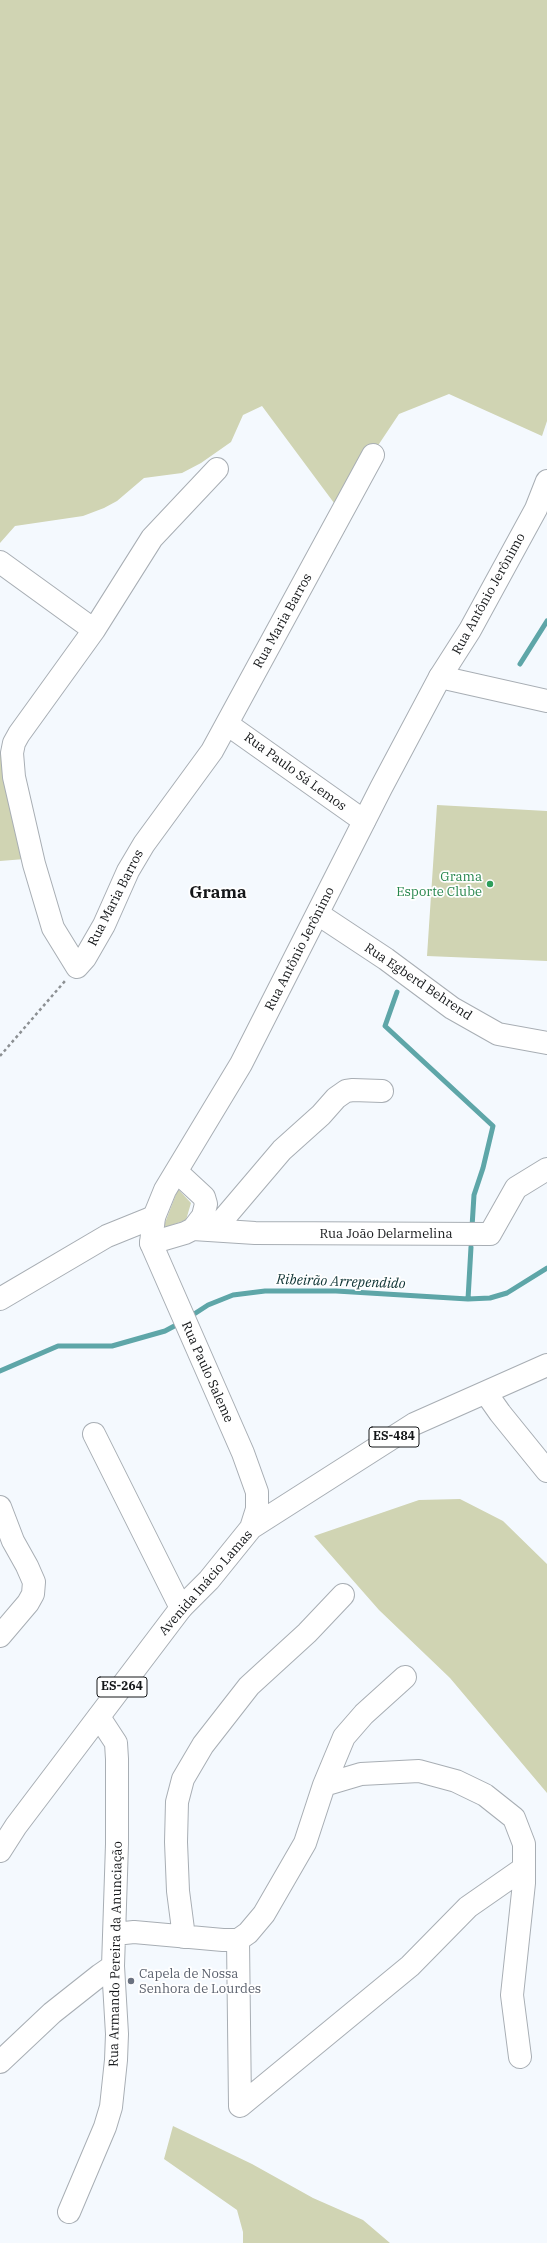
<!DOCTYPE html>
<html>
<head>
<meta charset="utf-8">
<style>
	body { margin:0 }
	canvas { display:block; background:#f4f9fe }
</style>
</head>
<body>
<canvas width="547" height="2243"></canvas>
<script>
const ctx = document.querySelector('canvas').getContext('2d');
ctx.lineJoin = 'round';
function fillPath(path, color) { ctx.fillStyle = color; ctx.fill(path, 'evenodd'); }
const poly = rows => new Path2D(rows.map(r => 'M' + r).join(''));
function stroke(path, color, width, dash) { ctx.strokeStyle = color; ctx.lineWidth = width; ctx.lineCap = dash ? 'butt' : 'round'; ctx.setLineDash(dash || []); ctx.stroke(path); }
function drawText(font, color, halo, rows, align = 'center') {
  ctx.font = font + ' "IBM Plex Serif",serif'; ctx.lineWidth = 3.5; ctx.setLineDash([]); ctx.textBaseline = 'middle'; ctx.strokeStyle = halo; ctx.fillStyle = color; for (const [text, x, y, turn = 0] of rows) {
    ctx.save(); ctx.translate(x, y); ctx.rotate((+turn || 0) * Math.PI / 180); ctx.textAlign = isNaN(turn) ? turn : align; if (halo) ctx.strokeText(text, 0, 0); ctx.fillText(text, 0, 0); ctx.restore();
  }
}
fillPath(poly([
	[0,0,547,0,547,421,542,436,449,394,399,414,337,507,262,406,243,415,231,442,201,463,182,473,144,478,117,501,104,508,83,516,15,526,0,543],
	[0,750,30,856,25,859,0,861],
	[437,805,547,811,547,961,427,956],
	[178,1189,191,1203,186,1220,163,1228],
	[460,1499,503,1521,547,1564,547,1793,450,1678,379,1610,314,1536,419,1500],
	[173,2126,252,2164,313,2198,363,2220,390,2243,243,2243,243,2232,237,2210,164,2159]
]), '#d0d4b3');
stroke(poly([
	[520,664,547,621],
	[397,992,385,1026,493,1126,483,1168,474,1195,472,1227],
	[468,1299,471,1247],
	[188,1318,208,1305,233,1295,265,1291,336,1291,468,1299,490,1298,507,1293,547,1268],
	[0,1371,58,1346,112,1346,165,1331,180,1323]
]), '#5ea6a8', 5);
const minor = poly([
	[217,469,152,538,94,630,19,734,14,743,12,753,14,777,34,864,53,928,77,967,85,958,104,925,128,871,144,844,212,751,373,455],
	[0,562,94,630],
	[440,677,547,701],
	[227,724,364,821],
	[318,914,386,959,452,1008,498,1034,547,1043],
	[193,1229,255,1233,490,1234,516,1188,547,1169],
	[214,1230,282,1150,321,1115,336,1098,346,1091,353,1090,382,1091],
	[151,1243,185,1233,193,1229,203,1216,206,1204,204,1197,177,1172],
	[0,1299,107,1236,154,1217],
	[486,1393,500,1413,547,1471],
	[94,1434,181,1608],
	[0,1507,13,1541,27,1566,34,1582,33,1594,28,1603,0,1636],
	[324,1785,361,1774,419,1771,456,1781,485,1795,514,1818,524,1844,524,1883,512,1995,520,2057],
	[115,1934,134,1932,223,1940,238,1940,248,1933,264,1914,305,1843,324,1785,344,1737,364,1714,405,1677],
	[184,1937,178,1891,176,1842,177,1802,183,1779,203,1745,249,1686,307,1633,343,1595],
	[238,1940,240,2106,410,1966,468,1907,524,1868],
	[0,2062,52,2013,100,1975,113,1966],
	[69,2212,105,2127,111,2107,116,2060,117,2034,113,1966,117,1844,117,1759,116,1743,99,1717]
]);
const major = poly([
	[251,1528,257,1509,257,1492,243,1453,151,1243,154,1217,165,1190,241,1064,381,788,440,677,470,630,536,509,547,481],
	[0,1851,16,1826,181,1608,209,1580,251,1528,414,1424,547,1365]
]);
stroke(minor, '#a8aeb4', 24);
stroke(major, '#a8aeb4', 24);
stroke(poly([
	[0,1056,65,981]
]), '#8c9093', 2.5, [3, 3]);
stroke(minor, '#fff', 22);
stroke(major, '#fff', 22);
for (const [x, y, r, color] of [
	[490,884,4,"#2e9e5b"],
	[131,1981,4,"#6b7280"]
]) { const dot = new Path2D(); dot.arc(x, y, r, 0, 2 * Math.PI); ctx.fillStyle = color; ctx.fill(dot); stroke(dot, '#fff', 1.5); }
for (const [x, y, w] of [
	[394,1437,50],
	[122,1687,50]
]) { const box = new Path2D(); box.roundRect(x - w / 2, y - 10, w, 20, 3); ctx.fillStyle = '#fff'; ctx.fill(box); stroke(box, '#151719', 1); }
drawText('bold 12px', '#151719', null, [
	["ES-484",394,1437],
	["ES-264",122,1687]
]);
drawText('13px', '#151719', '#fff', [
	["Rua Antônio Jerônimo",489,594,-61],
	["Rua Maria Barros",283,621,-61],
	["Rua Paulo Sá Lemos",295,772,36],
	["Rua Maria Barros",116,898,-63],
	["Rua Antônio Jerônimo",300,949,-63],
	["Rua Egberd Behrend",418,982,34],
	["Rua João Delarmelina",386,1234],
	["Rua Paulo Saleme",207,1372,66],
	["Avenida Inácio Lamas",206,1583,-49],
	["Rua Armando Pereira da Anunciação",116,1954,-89]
]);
drawText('13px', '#27864d', '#fff', [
	["Grama",482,877],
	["Esporte Clube",482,892]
], 'right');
drawText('13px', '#5b616d', '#fff', [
	["Capela de Nossa",139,1974],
	["Senhora de Lourdes",139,1989]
], 'left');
drawText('italic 14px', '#0e3334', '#fff', [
	["Ribeirão Arrependido",341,1282,2]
]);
drawText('bold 17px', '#151719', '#fff', [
	["Grama",218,893]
]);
</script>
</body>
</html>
